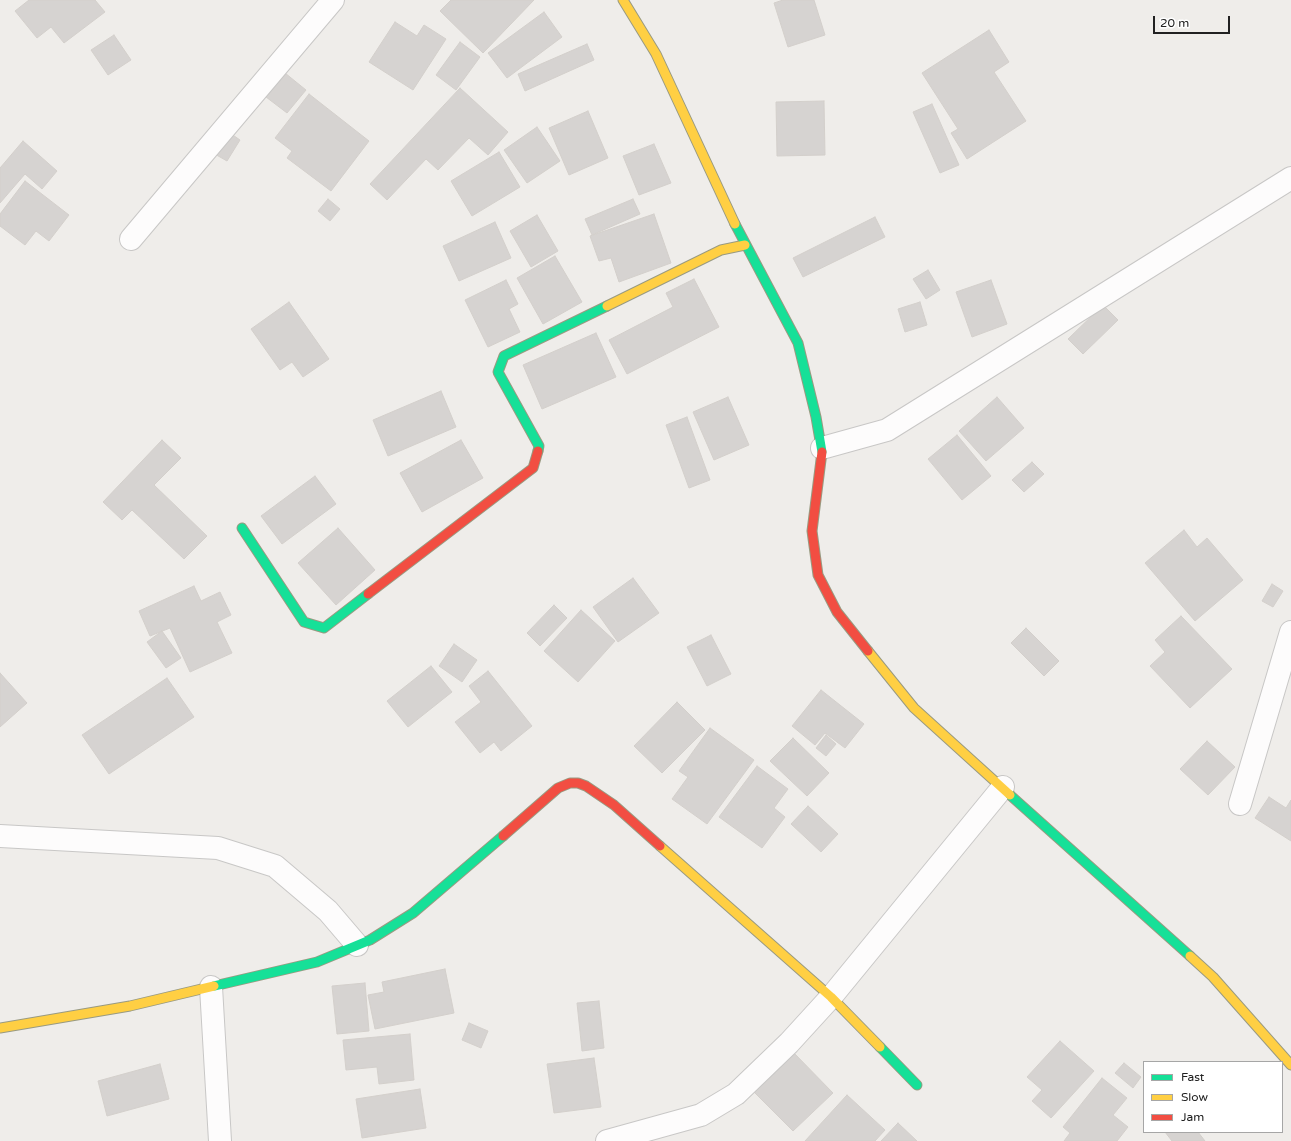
<!DOCTYPE html>
<html>
<head>
<meta charset="utf-8">
<style>
	body { margin:0 }
	#map { position:relative; width:1291px; height:1141px; overflow:hidden; background:#efedea; font-family:"Varela Round",sans-serif }
	canvas { display:block }
	.legend { position:absolute; left:1143px; top:1061px; width:140px; height:72px; box-sizing:border-box; background:#fff; border:1px solid #a6a6a6; margin:0; padding:5px 7px; list-style:none; font-size:12px; color:#212121 }
	.legend li { display:flex; align-items:center; gap:8px; height:20px }
	.legend b { width:20px; border:1px solid #a6a6a6 }
	.scale { position:absolute; left:1153px; top:16px; width:77px; height:18px; box-sizing:border-box; border:2px solid #212121; border-top:0; padding-left:5px; font-size:12px; line-height:14px; white-space:nowrap; color:#212121; -webkit-text-stroke:3px #fff; paint-order:stroke }
</style>
</head>
<body>
<div id="map">
<canvas width="1291" height="1141"></canvas>
<ul class="legend">
<li><b style="height:5px;background:#16e098"></b>Fast</li>
<li><b style="height:5px;background:#ffcf43"></b>Slow</li>
<li><b style="height:5px;background:#f24e42"></b>Jam</li>
</ul>
<div class="scale">20 m</div>
</div>
<script>
const ctx = document.querySelector('canvas').getContext('2d');
ctx.lineJoin = 'round';
function fillPath(path, color) { ctx.fillStyle = color; ctx.fill(path, 'evenodd'); }
const poly = rows => new Path2D(rows.map(r => 'M' + r).join(''));
function stroke(path, color, width, dash) { ctx.strokeStyle = color; ctx.lineWidth = width; ctx.lineCap = dash ? 'butt' : 'round'; ctx.setLineDash(dash || []); ctx.stroke(path); }
const building = poly([
	[29,0,95,0,105,12,64,43,51,27,37,38,15,11,29,0],
	[451,0,534,0,483,53,440,11,451,0],
	[783,0,814,0,825,35,788,47,774,3,783,0],
	[544,12,562,37,507,78,488,53,544,12],
	[395,22,417,36,424,25,446,39,413,90,369,62,395,22],
	[989,30,1009,62,994,72,1026,121,967,159,951,133,958,129,922,73,989,30],
	[114,35,131,60,108,75,91,50,114,35],
	[460,42,480,57,456,90,436,75,460,42],
	[587,44,594,60,525,91,518,74,587,44],
	[285,73,306,90,287,113,266,97,285,73],
	[460,88,508,132,488,155,469,138,438,170,426,159,387,200,370,184,460,88],
	[309,94,369,141,331,191,287,158,292,151,275,138,309,94],
	[824,101,825,155,777,156,776,102,824,101],
	[932,104,959,165,940,173,913,112,932,104],
	[588,111,608,158,569,175,549,128,588,111],
	[537,127,560,161,527,183,504,150,537,127],
	[227,131,240,140,227,161,213,153,227,131],
	[23,141,57,171,42,189,25,174,0,203,0,168,23,141],
	[654,144,671,183,639,195,623,156,654,144],
	[499,152,520,187,472,216,451,181,499,152],
	[25,181,69,215,49,241,36,231,25,245,0,226,0,214,25,181],
	[328,199,340,209,330,221,318,211,328,199],
	[633,199,640,214,592,235,585,219,633,199],
	[654,214,671,263,619,282,611,258,599,261,590,236,654,214],
	[537,215,558,251,531,267,510,231,537,215],
	[875,217,885,237,803,277,793,258,875,217],
	[495,222,511,258,459,281,443,246,495,222],
	[555,256,582,302,543,324,517,278,555,256],
	[928,270,940,290,926,299,913,279,928,270],
	[694,279,719,327,627,374,609,340,673,307,666,293,694,279],
	[506,280,518,304,509,309,520,332,488,347,465,300,506,280],
	[991,280,1007,324,972,337,956,292,991,280],
	[289,302,329,359,303,377,292,362,280,370,251,329,289,302],
	[920,302,927,325,905,332,898,309,920,302],
	[1103,305,1118,320,1083,354,1068,339,1103,305],
	[596,333,616,377,542,409,523,365,596,333],
	[441,391,456,427,388,456,373,420,441,391],
	[728,397,749,445,714,460,693,412,728,397],
	[997,397,1024,428,986,461,959,431,997,397],
	[687,417,710,480,689,488,666,425,687,417],
	[957,435,991,476,962,500,928,459,957,435],
	[162,440,181,458,154,485,207,536,184,559,132,510,122,520,103,502,162,440],
	[461,440,483,478,422,512,400,473,461,440],
	[1032,462,1044,474,1024,492,1012,480,1032,462],
	[315,476,336,504,282,544,261,516,315,476],
	[338,528,375,570,336,605,298,563,338,528],
	[1184,530,1197,547,1207,538,1243,580,1195,621,1145,563,1184,530],
	[633,578,659,613,618,642,593,607,633,578],
	[1272,584,1283,591,1273,607,1262,601,1272,584],
	[194,586,201,601,220,592,231,615,217,622,232,653,190,672,170,628,150,636,139,611,194,586],
	[554,605,567,618,540,646,527,633,554,605],
	[581,610,615,641,578,682,544,651,581,610],
	[1181,616,1232,669,1190,708,1150,666,1165,652,1155,640,1181,616],
	[1026,628,1059,661,1044,676,1011,643,1026,628],
	[162,631,181,658,166,668,147,642,162,631],
	[711,635,731,674,707,686,687,647,711,635],
	[454,644,477,660,462,682,439,666,454,644],
	[431,666,452,692,408,727,387,701,431,666],
	[488,671,532,726,501,751,494,742,480,753,455,722,481,702,469,686,488,671],
	[0,673,27,703,0,727,0,673],
	[167,678,194,717,109,774,82,735,167,678],
	[821,690,864,724,845,748,825,733,815,745,792,726,821,690],
	[677,702,705,730,662,773,634,746,677,702],
	[710,728,754,760,707,824,672,799,688,777,679,771,710,728],
	[826,735,836,744,826,756,816,748,826,735],
	[793,738,829,773,807,796,770,761,793,738],
	[1207,741,1235,767,1208,795,1180,769,1207,741],
	[757,766,788,789,774,808,785,817,762,848,719,817,757,766],
	[1269,797,1286,808,1291,800,1291,841,1255,818,1269,797],
	[808,806,838,834,821,852,791,824,808,806],
	[445,969,454,1013,375,1029,368,995,384,992,382,982,445,969],
	[365,983,369,1031,337,1034,332,986,365,983],
	[599,1001,604,1048,582,1051,577,1003,599,1001],
	[469,1023,488,1031,481,1048,462,1040,469,1023],
	[410,1034,414,1080,379,1084,377,1067,346,1070,343,1040,410,1034],
	[1060,1041,1094,1071,1051,1118,1032,1101,1042,1090,1027,1077,1060,1041],
	[794,1053,833,1093,793,1131,754,1092,794,1053],
	[594,1058,601,1107,554,1113,547,1064,594,1058],
	[1124,1063,1141,1077,1133,1088,1115,1073,1124,1063],
	[160,1064,169,1099,107,1116,98,1081,160,1064],
	[1102,1078,1127,1098,1113,1115,1128,1127,1117,1141,1064,1141,1070,1133,1063,1127,1102,1078],
	[420,1089,426,1128,362,1138,356,1099,420,1089],
	[847,1095,885,1130,875,1141,805,1141,847,1095],
	[898,1123,917,1141,881,1141,898,1123],
	[1165,1132,1198,1132,1205,1141,1172,1141,1165,1132]
]);
fillPath(building, '#d6d3d1');
stroke(building, '#d3cfcb', 1);
const street = poly([
	[131,239,333,0],
	[822,448,887,430,1291,178],
	[1240,804,1291,632],
	[0,836,218,848,275,866,328,911,357,945],
	[211,987,220,1141],
	[607,1141,701,1115,736,1094,789,1043,831,997,1003,787]
]);
const fast = poly([
	[735,224,798,343,816,417,822,452],
	[538,451,539,446,498,372,504,356,607,306],
	[242,528,304,622,324,628,368,594],
	[1010,795,1190,956],
	[214,986,317,962,370,940,413,913,503,836],
	[880,1047,917,1085]
]);
const slow = poly([
	[623,0,656,54,735,224],
	[607,306,721,250,745,245],
	[868,651,914,708,1010,795],
	[660,846,831,997,880,1047],
	[1190,956,1213,977,1291,1065],
	[0,1028,130,1006,214,986]
]);
const jam = poly([
	[822,452,812,531,818,575,837,612,868,651],
	[368,594,533,468,538,451],
	[503,836,558,788,570,783,578,783,586,786,614,805,660,846]
]);
stroke(street, '#c8c7c6', 24);
stroke(fast, '#999a81', 11);
stroke(slow, '#999a81', 11);
stroke(jam, '#999a81', 11);
stroke(street, '#fdfcfc', 22);
stroke(fast, '#16e098', 9);
stroke(slow, '#ffcf43', 9);
stroke(jam, '#f24e42', 9);
</script>
</body>
</html>
